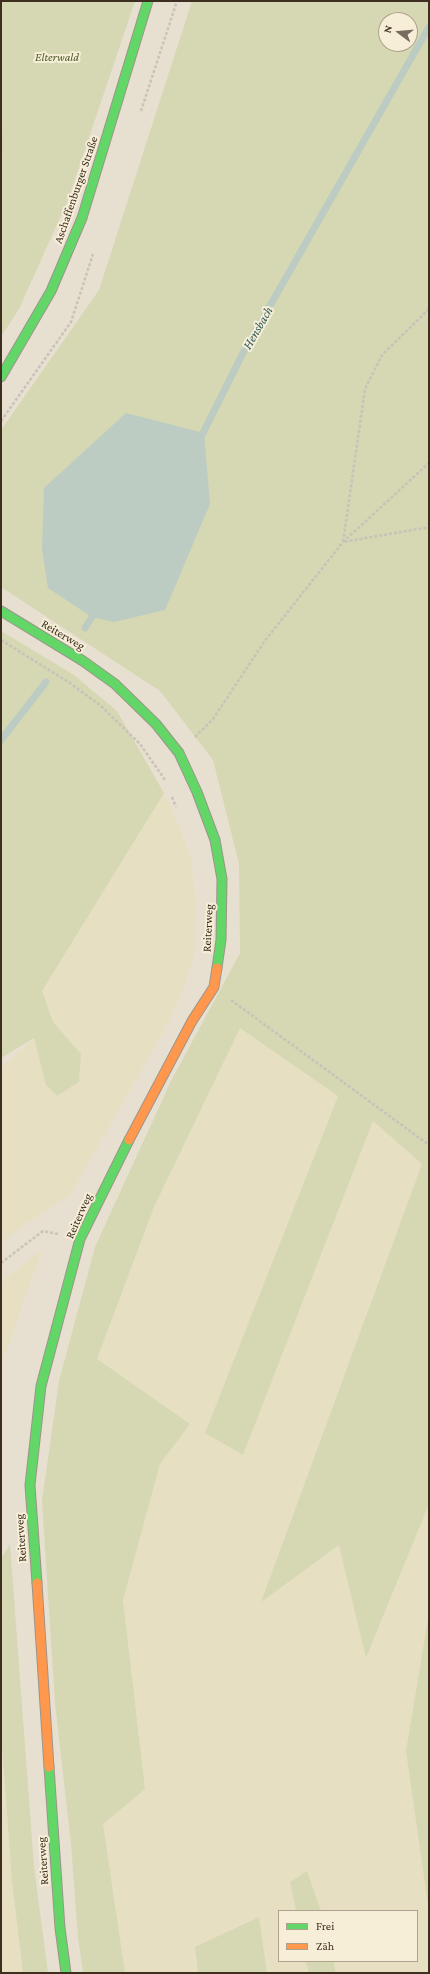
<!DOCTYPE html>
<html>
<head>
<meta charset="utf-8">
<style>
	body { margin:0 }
	#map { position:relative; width:430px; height:1974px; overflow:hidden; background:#e7e0d1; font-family:"Crimson Pro",serif }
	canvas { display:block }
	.frame { position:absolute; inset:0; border:2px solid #3d2e20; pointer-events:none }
	.legend { position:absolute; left:278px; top:1910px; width:140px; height:52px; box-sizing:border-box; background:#f7eed8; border:1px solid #ada18e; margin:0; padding:5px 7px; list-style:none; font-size:12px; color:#3d2e20 }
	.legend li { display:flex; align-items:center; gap:8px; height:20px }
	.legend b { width:20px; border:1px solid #ada18e }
	.north { position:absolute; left:378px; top:12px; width:40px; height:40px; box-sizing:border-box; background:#f7eed8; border:1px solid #ada18e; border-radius:50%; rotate:286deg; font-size:11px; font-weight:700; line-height:16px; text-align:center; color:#3d2e20 }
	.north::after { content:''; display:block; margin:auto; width:14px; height:18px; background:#786c5e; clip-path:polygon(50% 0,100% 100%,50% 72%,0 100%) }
</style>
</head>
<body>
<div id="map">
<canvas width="430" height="1974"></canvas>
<div class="frame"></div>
<ul class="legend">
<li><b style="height:5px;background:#63d668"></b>Frei</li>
<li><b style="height:5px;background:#ff974d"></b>Zäh</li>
</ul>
<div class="north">N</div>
</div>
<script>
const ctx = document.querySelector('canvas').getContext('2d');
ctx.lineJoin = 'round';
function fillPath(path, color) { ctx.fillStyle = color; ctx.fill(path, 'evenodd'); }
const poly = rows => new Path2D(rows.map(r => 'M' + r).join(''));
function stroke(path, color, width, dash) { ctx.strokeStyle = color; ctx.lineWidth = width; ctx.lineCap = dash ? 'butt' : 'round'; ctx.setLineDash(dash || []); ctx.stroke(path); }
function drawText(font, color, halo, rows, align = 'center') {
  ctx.font = font + ' "Crimson Pro",serif'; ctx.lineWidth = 4; ctx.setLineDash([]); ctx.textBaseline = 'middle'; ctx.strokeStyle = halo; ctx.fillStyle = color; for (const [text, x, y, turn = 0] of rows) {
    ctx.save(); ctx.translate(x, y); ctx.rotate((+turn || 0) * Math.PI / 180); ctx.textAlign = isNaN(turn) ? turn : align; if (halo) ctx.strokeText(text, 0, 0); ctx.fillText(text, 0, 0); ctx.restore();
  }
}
fillPath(poly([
	[164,793,171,806,191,858,196,905,196,947,183,991,164,1031,70,1195,28,1222,1,1243,1,1068,34,1038,46,1085,57,1096,79,1082,81,1054,53,1022,42,991],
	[240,1028,338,1095,205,1433,243,1455,373,1121,422,1164,261,1601,340,1545,367,1657,429,1504,429,1613,406,1751,429,1912,429,1973,336,1973,333,1961,417,1961,417,1911,321,1911,307,1871,290,1882,296,1911,279,1911,279,1961,306,1961,309,1973,267,1973,259,1917,195,1947,198,1973,125,1973,103,1824,145,1789,123,1600,160,1464,190,1424,97,1360,154,1207],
	[42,1250,1,1366,1,1282],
	[1,1731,12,1881,23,1973,1,1973]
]), '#e6dfc2');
fillPath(poly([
	[1,1,135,1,68,200,19,309,1,337],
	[192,1,429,1,429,1504,366,1658,339,1545,261,1602,422,1164,373,1121,243,1455,205,1433,338,1096,240,1028,154,1207,97,1359,190,1424,160,1464,123,1600,145,1789,103,1824,125,1973,83,1973,78,1937,71,1844,55,1703,42,1501,59,1381,95,1247,171,1081,240,953,239,864,213,760,160,691,1,587,1,430,99,290],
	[386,20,410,20,410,44,386,44],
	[1,631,74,675,117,711,164,793,42,991,53,1022,81,1054,79,1082,57,1096,46,1085,34,1038,1,1058],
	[10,1544,34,1867,48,1973,23,1973,12,1881,1,1731,1,1559],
	[429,1613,429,1912,406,1751],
	[307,1871,321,1911,296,1911,290,1882],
	[259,1917,267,1973,198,1973,195,1947],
	[306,1961,333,1961,336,1973,309,1973]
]), '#d6d7b3');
fillPath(poly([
	[126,413,204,433,210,504,165,610,114,622,92,617,48,588,42,549,44,488]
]), '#bcccc2');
stroke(poly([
	[199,441,243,353,429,27],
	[85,628,97,609],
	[1,740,46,682]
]), '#bcccc2', 7);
const fast = poly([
	[1,377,51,291,82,218,148,1],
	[1,611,83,661,115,684,156,724,179,753,197,792,215,840,222,879,221,940,217,968],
	[37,1583,30,1485,41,1386,80,1239,129,1140],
	[49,1767,60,1928,66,1973]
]);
const slow = poly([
	[129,1140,192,1021,214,987,217,968],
	[37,1583,49,1767]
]);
stroke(fast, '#9c958a', 11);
stroke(slow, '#9c958a', 11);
stroke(poly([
	[141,111,177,1],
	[1,130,1,152],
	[429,309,382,355,365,389,343,542,424,528,429,529],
	[1,421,71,322,93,254],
	[1,640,70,683,101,706,140,744,165,780],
	[195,737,213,719,264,642,343,542,429,463],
	[172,797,176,807],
	[231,1000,429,1145],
	[1,1263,43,1231,58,1234]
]), '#c8c2b9', 2.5, [3, 2]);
stroke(fast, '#63d668', 9);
stroke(slow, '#ff974d', 9);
drawText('italic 12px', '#4d5a26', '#f7eed8', [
	["Elterwald",57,57]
]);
drawText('12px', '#3d2e20', '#f7eed8', [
	["Aschaffenburger Straße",76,190,-71],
	["Reiterweg",63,635,31],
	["Reiterweg",208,928,-87],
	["Reiterweg",79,1216,-66],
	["Reiterweg",21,1538,-94],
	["Reiterweg",43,1861,-94]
]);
drawText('italic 13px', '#2f5d5a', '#f7eed8', [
	["Hensbach",258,328,-60]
]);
</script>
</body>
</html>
